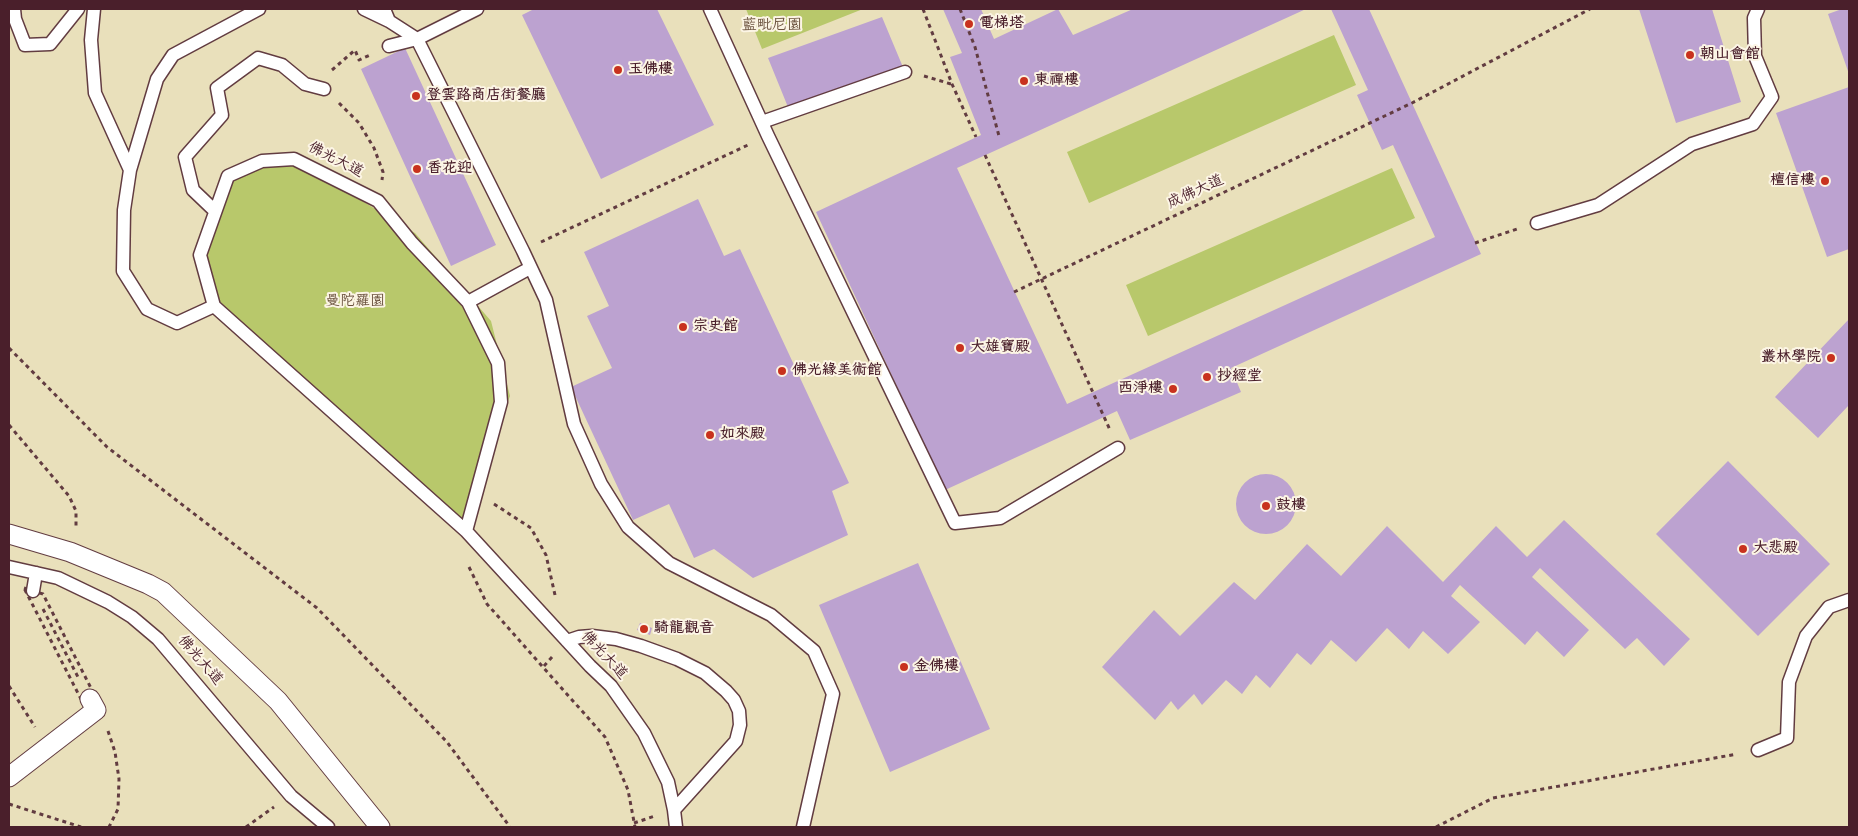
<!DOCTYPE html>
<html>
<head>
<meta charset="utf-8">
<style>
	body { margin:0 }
	#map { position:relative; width:1858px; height:836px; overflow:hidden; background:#e9e0bb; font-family:Kalam,sans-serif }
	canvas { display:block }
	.frame { position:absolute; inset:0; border:10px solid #4a1f2b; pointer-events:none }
</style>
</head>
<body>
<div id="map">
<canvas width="1858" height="836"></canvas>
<div class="frame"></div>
</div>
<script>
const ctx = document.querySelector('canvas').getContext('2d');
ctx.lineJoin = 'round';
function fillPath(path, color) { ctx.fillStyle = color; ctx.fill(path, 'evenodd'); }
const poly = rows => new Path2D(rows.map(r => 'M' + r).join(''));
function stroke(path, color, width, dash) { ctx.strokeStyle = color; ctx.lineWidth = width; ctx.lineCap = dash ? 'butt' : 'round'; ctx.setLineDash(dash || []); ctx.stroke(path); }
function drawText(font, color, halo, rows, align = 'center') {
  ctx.font = font + ' Kalam,"LXGW WenKai TC",sans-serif'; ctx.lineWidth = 4; ctx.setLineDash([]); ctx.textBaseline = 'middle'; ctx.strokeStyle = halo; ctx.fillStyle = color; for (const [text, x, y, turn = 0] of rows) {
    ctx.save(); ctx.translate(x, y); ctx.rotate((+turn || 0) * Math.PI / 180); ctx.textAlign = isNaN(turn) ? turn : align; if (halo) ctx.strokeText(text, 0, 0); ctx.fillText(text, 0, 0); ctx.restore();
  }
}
fillPath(poly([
	[746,9,863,9,762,49],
	[1334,35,1356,85,1089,203,1067,152],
	[292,163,339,187,415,233,491,321,510,396,463,522,217,300,205,256,232,180,262,166],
	[1392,168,1415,218,1148,336,1126,285]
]), '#b8c86b');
fillPath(poly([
	[534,9,657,9,714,125,601,179,522,15],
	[943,9,981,9,994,39,1058,9,1073,35,1133,9,1306,9,957,168,1067,404,1435,237,1393,145,1382,150,1357,95,1368,90,1331,9,1369,9,1481,254,1231,368,1241,392,1130,440,1117,411,945,490,816,212,981,135,950,57,962,53],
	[1639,9,1712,9,1741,102,1676,123],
	[1842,9,1849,9,1849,74,1828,14],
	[882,17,905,72,790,112,768,58],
	[405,48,496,245,451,266,361,69],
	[1849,87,1849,249,1827,257,1776,113],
	[698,199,724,256,740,249,849,483,832,491,848,535,753,578,714,549,694,558,669,504,633,520,571,387,612,368,587,316,609,306,584,252],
	[1849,319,1849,405,1818,438,1775,397],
	[1728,461,1830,564,1758,636,1656,534],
	'1236 504a30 30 0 1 1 60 0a30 30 0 1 1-60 0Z',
	[1564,520,1690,639,1664,666,1637,638,1625,649,1540,568,1532,577,1589,630,1564,657,1537,631,1525,645,1460,585,1451,596,1480,622,1448,654,1423,631,1409,649,1387,628,1356,662,1331,640,1311,665,1297,653,1270,688,1256,675,1242,694,1226,680,1202,705,1194,694,1178,710,1171,701,1155,720,1102,667,1154,610,1180,636,1234,582,1255,600,1307,544,1341,576,1387,526,1443,582,1496,526,1527,557],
	[918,563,990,729,890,772,819,605],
	[640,623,652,628,650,635,637,630]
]), '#bca2d0');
const service = poly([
	[14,9,15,19,25,45,50,44,78,9],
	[94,9,91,40,95,93,130,170,124,210,123,271,147,309,177,323,214,306],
	[364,9,389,21],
	[384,9,389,21,417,39,523,251,546,300,574,424,601,484,628,527,669,563,771,615,814,651,833,694,803,827],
	[710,9,768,136,955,523,1000,518,1118,448],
	[389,46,417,39,477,9],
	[762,122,905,72],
	[130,170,157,79,173,55,259,9],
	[215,211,193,190,185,157,222,115,217,88,258,58,282,65,305,84,324,89],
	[1537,223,1598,205,1692,144,1753,124,1772,97,1755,56,1754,18,1758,9],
	[468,302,530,268],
	[466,531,501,402,498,363,468,302,412,243,378,201,294,159,262,161,228,176,200,255,214,306,466,531,590,666,611,686,644,733,668,782,674,810,676,827],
	[9,567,58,578,108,602,132,617,158,639,291,796,328,827],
	[33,591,36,573],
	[567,641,579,637,592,636,616,639,641,646,677,659,705,673,726,691,734,700,739,711,740,725,736,741,674,810],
	[1758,750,1787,738,1789,682,1806,636,1829,607,1849,600]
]);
const pedestrian = poly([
	[9,534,70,552,148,584,163,592,278,701,380,827],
	[9,777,96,710,90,699]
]);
stroke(service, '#623c41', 15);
stroke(pedestrian, '#623c41', 21);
stroke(poly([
	[923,9,952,84,976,137],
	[960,9,975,47,999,136],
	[332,70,355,50,359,60,370,55],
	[924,76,951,84],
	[339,103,359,123,374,148,383,172,382,180],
	[985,155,1110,430],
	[541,242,748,145],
	[1475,243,1517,229],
	[1014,292,1412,103,1590,9],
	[9,348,107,447,317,608,447,742,510,827],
	[9,425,69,496,76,511,76,528],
	[494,504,531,528,546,555,555,595],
	[469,567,487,604,605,737,628,790,635,827],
	[24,588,43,594,95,696,90,699,83,703,24,588],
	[43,609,79,679],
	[544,666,553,656],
	[9,686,35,727],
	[108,731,115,752,119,779,118,809,109,827],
	[9,804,81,827],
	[634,823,655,816],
	[246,827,274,807],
	[1436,827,1493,798,1737,754]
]), '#623c41', 3, [4, 4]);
stroke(service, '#fff', 12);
stroke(pedestrian, '#fff', 19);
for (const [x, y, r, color] of [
	[969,24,5,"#c8321e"],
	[1690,55,5,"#c8321e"],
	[618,70,5,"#c8321e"],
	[1024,81,5,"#c8321e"],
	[416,96,5,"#c8321e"],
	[417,169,5,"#c8321e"],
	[1825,181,5,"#c8321e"],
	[683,327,5,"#c8321e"],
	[960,348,5,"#c8321e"],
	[1831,358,5,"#c8321e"],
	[782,371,5,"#c8321e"],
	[1207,377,5,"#c8321e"],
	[1173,389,5,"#c8321e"],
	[710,435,5,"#c8321e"],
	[1266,506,5,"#c8321e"],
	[1743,549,5,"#c8321e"],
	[644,629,5,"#c8321e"],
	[904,667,5,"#c8321e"]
]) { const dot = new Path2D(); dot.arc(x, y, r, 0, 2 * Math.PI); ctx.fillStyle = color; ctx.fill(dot); stroke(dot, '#fcf5e5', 2); }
drawText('bold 15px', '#4a1f2b', '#fcf5e5', [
	["電梯塔",979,24],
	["朝山會館",1700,55],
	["玉佛樓",628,70],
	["東禪樓",1034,81],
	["登雲路商店街餐廳",426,96],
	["香花迎",427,169],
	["檀信樓",1815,181,"right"],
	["宗史館",693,327],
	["大雄寶殿",970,348],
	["叢林學院",1821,358,"right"],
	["佛光緣美術館",792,371],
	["抄經堂",1217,377],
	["西淨樓",1163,389,"right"],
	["如來殿",720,435],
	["鼓樓",1276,506],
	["大悲殿",1753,549],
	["騎龍觀音",654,629],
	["金佛樓",914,667]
], 'left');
drawText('15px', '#6b523e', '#fcf5e5', [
	["藍毗尼園",772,26],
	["曼陀羅園",355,302]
]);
drawText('15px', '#4a1f2b', '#fcf5e5', [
	["佛光大道",335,161,27],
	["成佛大道",1196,193,-25],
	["佛光大道",603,656,47],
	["佛光大道",199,661,49]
]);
</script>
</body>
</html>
